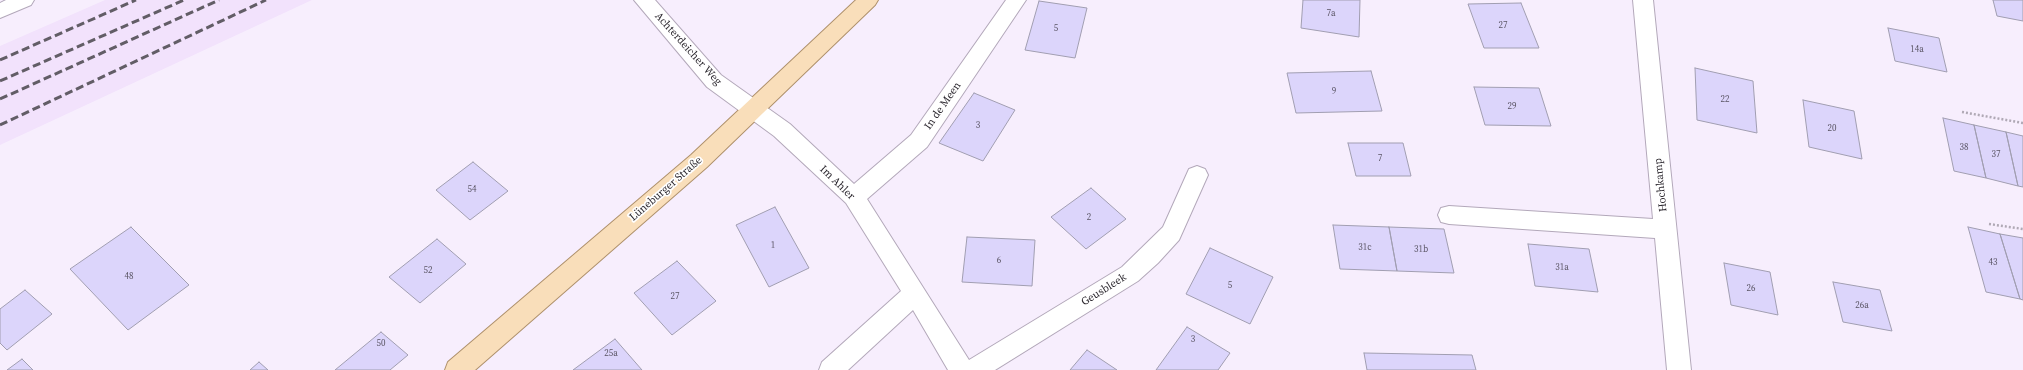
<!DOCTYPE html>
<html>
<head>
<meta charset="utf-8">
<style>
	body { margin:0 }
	canvas { display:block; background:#f7eefd }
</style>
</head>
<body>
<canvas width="2023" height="370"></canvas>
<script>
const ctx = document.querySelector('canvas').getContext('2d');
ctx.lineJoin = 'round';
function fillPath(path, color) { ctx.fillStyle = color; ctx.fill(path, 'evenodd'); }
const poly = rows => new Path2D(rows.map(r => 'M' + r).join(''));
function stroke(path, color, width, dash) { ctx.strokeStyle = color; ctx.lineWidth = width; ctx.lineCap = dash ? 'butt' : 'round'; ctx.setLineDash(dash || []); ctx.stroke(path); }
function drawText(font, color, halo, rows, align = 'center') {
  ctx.font = font + ' "Source Serif 4",serif'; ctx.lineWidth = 3.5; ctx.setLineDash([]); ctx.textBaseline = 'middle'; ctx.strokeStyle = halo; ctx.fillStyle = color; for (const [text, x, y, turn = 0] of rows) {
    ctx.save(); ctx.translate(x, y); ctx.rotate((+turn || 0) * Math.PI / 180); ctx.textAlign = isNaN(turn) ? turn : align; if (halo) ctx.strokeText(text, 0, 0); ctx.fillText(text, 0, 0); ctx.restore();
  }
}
fillPath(poly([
	[105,0,312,0,0,145,0,46]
]), '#f2e2fc');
const building = poly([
	[1303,0,1360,0,1359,37,1301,28,1303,0],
	[1993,0,2023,0,2023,21,1997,16,1993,0],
	[1039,1,1087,8,1075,58,1025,50,1039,1],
	[1521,3,1539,48,1484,48,1468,4,1521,3],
	[1888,28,1939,38,1947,72,1895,61,1888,28],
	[1695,68,1753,81,1757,133,1697,120,1695,68],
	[1371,71,1382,111,1296,113,1287,73,1371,71],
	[1474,87,1539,88,1551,126,1485,125,1474,87],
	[974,93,1015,110,983,161,939,143,974,93],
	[1803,100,1854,111,1862,159,1809,147,1803,100],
	[1943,118,1974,125,1986,178,1954,171,1943,118],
	[1974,125,2006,132,2018,186,1986,178,1974,125],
	[2006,132,2023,136,2023,187,2018,186,2006,132],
	[1348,143,1403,143,1411,176,1356,176,1348,143],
	[473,162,508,191,470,220,436,190,473,162],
	[1091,188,1126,219,1086,249,1051,217,1091,188],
	[775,207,809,268,769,287,736,225,775,207],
	[1333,225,1389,227,1397,271,1340,269,1333,225],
	[131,227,189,285,128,330,70,269,131,227],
	[1389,227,1444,229,1454,273,1397,271,1389,227],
	[1968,227,2000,234,2020,299,1986,292,1968,227],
	[2000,234,2023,238,2023,300,2020,299,2000,234],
	[967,237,1035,240,1032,286,962,282,967,237],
	[437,239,466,264,420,303,389,277,437,239],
	[1528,244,1589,249,1598,292,1535,286,1528,244],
	[1210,248,1273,277,1250,324,1186,294,1210,248],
	[677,261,716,301,672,335,634,293,677,261],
	[1724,263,1770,272,1778,315,1731,305,1724,263],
	[1833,282,1880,290,1892,331,1843,322,1833,282],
	[25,290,52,314,7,350,0,343,0,309,25,290],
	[1187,327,1230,353,1218,370,1156,370,1187,327],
	[381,332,408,355,390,370,335,370,381,332],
	[615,339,642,370,573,370,615,339],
	[1087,350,1117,370,1070,370,1087,350],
	[1364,353,1472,355,1476,370,1367,370,1364,353],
	[22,359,33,370,7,370,22,359],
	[259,362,268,370,250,370,259,362]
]);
fillPath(building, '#dcd5fb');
stroke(building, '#a19eb1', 1);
const minor = poly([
	[6,0,34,0,31,5,0,18,0,3,6,0],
	[634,0,655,0,721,75,790,124,854,184,911,135,1006,0,1026,0,927,147,867,199,969,360,1122,267,1163,227,1189,169,1197,166,1205,169,1208,175,1179,240,1158,263,1138,281,995,370,948,370,913,310,848,370,819,370,822,362,901,291,846,203,774,136,707,87,634,0],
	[1633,0,1653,0,1691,370,1667,370,1655,238,1449,224,1441,222,1438,215,1441,208,1449,206,1653,219,1633,0]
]);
const major = poly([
	[856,0,878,0,875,5,707,167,475,370,445,370,448,362,691,155,856,0]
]);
stroke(minor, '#b3a8ba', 2);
stroke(major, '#af916c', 2);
stroke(poly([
	[1962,112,2023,123],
	[1989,224,2023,229]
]), '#b0a9b5', 2.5, [2, 2]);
fillPath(minor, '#fff');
fillPath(major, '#f9deba');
stroke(poly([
	[0,60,136,0],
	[0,81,184,0],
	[0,99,219,0],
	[0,125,266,0]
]), '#625d66', 3, [8, 4]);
drawText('9px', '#5a5564', null, [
	["7a",1331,14],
	["27",1503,26],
	["5",1056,29],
	["14a",1917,50],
	["9",1334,92],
	["22",1725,100],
	["29",1512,107],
	["3",978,126],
	["20",1832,129],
	["38",1964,148],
	["37",1996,155],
	["7",1380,159],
	["54",472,190],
	["2",1089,218],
	["1",773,246],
	["31c",1365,248],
	["31b",1421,250],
	["6",999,261],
	["43",1993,263],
	["31a",1562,268],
	["52",428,271],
	["48",129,277],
	["5",1230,286],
	["26",1751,289],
	["27",675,297],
	["26a",1862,306],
	["3",1193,340],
	["50",381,344],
	["25a",611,354]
]);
drawText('11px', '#2e2a31', '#fff', [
	["Achterdeicher Weg",688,49,48],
	["In de Meen",943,106,-55],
	["Im Ahler",837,183,44],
	["Hochkamp",1661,185,-96],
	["Lüneburger Straße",666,189,-41],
	["Geusbleek",1104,290,-32]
]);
</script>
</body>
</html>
